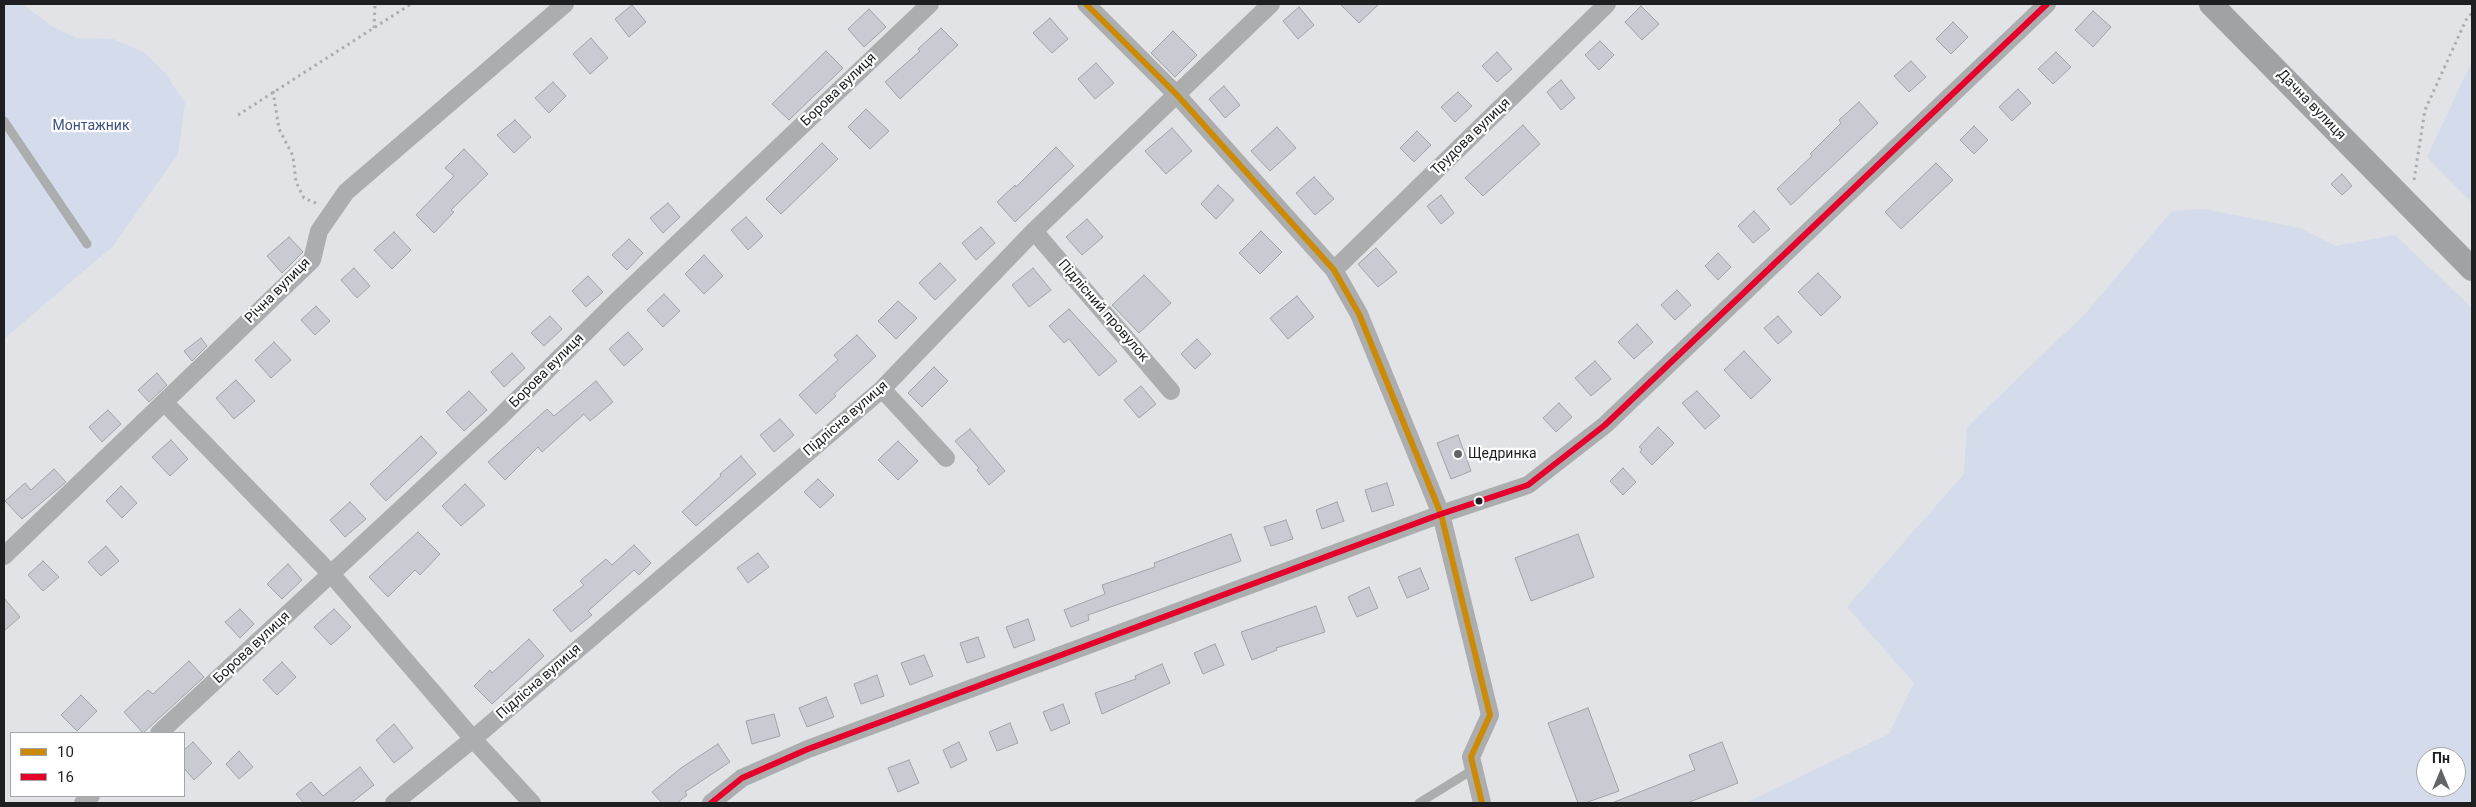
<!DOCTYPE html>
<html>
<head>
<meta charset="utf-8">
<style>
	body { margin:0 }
	#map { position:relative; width:2476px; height:807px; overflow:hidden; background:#e1e3e6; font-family:Roboto,sans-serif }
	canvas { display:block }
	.frame { position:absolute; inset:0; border:5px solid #1e1f21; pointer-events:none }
	.legend { position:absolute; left:10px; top:732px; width:175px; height:65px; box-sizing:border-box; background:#fff; border:1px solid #a5a5a6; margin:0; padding:6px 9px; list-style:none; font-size:15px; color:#1e1f21 }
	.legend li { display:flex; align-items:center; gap:10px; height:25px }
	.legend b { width:25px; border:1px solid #a5a5a6 }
	.north { position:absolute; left:2416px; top:747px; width:50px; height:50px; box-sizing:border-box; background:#fff; border:1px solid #a5a5a6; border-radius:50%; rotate:0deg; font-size:14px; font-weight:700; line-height:20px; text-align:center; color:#1e1f21 }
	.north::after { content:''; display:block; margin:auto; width:18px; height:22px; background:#626466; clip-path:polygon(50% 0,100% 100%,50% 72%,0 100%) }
</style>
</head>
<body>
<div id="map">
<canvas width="2476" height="807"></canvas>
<div class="frame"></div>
<ul class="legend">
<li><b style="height:6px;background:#cc8b07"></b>10</li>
<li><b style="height:6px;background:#e4002b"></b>16</li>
</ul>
<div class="north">Пн</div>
</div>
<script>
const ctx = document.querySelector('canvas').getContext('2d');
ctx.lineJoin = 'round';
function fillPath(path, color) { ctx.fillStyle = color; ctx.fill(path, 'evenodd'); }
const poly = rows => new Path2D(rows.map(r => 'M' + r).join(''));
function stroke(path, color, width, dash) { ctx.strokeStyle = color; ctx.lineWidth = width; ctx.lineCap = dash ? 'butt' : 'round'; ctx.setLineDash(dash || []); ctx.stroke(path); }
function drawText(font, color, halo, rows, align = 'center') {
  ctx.font = font + ' Roboto,sans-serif'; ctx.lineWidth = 4.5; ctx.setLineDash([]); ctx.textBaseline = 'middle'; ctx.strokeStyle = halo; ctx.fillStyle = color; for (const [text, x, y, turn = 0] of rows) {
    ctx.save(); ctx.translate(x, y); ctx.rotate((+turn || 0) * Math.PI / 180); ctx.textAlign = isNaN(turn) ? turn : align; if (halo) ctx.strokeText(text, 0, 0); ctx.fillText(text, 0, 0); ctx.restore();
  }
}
fillPath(poly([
	[4,4,22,4,53,27,76,38,113,39,144,52,165,73,185,103,178,154,113,246,4,339],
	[2472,61,2472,203,2427,157],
	[2204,209,2300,228,2336,246,2395,235,2472,308,2472,803,1745,803,1889,734,1914,683,1847,607,1964,474,1967,427,2085,314,2172,211],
	[2426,757,2456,757,2456,787,2426,787]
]), '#d4dbeb');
const building = poly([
	[1340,4,1379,4,1359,23,1340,4],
	[632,5,646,22,629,37,615,19,632,5],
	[1641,6,1659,24,1642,40,1625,22,1641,6],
	[1299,7,1314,25,1298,39,1283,21,1299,7],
	[869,9,886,27,864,47,848,29,869,9],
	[2093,11,2111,27,2093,47,2075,30,2093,11],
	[1050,18,1068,39,1052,53,1033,33,1050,18],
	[1953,22,1968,37,1951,54,1936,39,1953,22],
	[941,28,958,45,900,99,885,82,920,51,918,49,941,28],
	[1173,31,1197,55,1175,77,1151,53,1173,31],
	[591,38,608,58,590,74,573,54,591,38],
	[1600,41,1614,55,1599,70,1585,55,1600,41],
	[826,51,843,68,789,120,772,104,826,51],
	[1497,52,1512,69,1497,82,1482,66,1497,52],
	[2056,52,2071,67,2053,84,2038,69,2056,52],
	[1911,61,1926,77,1909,92,1894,76,1911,61],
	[1096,63,1114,83,1095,99,1078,79,1096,63],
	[1561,80,1575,98,1561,110,1547,92,1561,80],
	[553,82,566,96,549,113,535,98,553,82],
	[1224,86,1240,105,1225,118,1209,99,1224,86],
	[2018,89,2031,103,2012,121,1999,107,2018,89],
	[1458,92,1472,106,1455,122,1441,107,1458,92],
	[1859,102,1878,123,1791,205,1777,189,1812,156,1810,154,1841,123,1839,120,1859,102],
	[866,109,889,131,870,149,848,127,866,109],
	[515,120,531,137,514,153,497,135,515,120],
	[1523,125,1540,144,1483,196,1465,178,1523,125],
	[1974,126,1988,140,1974,154,1960,140,1974,126],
	[1277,127,1296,148,1270,171,1251,151,1277,127],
	[1172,128,1192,151,1166,174,1145,151,1172,128],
	[1417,131,1431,145,1414,162,1400,148,1417,131],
	[822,143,838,159,781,214,766,199,822,143],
	[1056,147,1074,166,1015,222,997,202,1015,185,1016,187,1056,147],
	[464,149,488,174,451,210,454,212,434,233,416,215,454,176,445,168,464,149],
	[1936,163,1953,180,1901,229,1885,212,1936,163],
	[2342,174,2352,186,2342,195,2331,184,2342,174],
	[1314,177,1334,199,1315,215,1296,193,1314,177],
	[1218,185,1234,200,1216,219,1201,204,1218,185],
	[1441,195,1454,213,1441,224,1427,206,1441,195],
	[668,203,680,217,663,233,650,218,668,203],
	[1754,211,1770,229,1753,243,1738,226,1754,211],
	[746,217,763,236,748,250,731,230,746,217],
	[1087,219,1103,237,1082,255,1066,237,1087,219],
	[981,227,995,243,976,260,962,243,981,227],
	[1261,231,1282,252,1260,274,1239,253,1261,231],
	[394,232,411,250,392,269,374,250,394,232],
	[289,237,303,252,282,273,267,256,289,237],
	[629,239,643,253,627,270,612,255,629,239],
	[1376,248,1397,272,1378,287,1358,264,1376,248],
	[1718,253,1731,267,1718,280,1705,266,1718,253],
	[704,255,723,276,704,294,685,274,704,255],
	[940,263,956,280,935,300,919,283,940,263],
	[354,268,370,286,357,298,341,280,354,268],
	[1033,268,1051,290,1029,307,1012,285,1033,268],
	[1818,273,1841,297,1821,316,1798,292,1818,273],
	[1144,275,1171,303,1139,333,1112,305,1144,275],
	[588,276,603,292,586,307,572,291,588,276],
	[1677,290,1691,305,1675,320,1661,305,1677,290],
	[664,294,680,311,663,327,647,310,664,294],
	[1297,296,1314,317,1288,339,1270,318,1297,296],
	[898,301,917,318,896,339,878,321,898,301],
	[316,306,330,321,315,335,301,320,316,306],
	[1069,309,1117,361,1099,376,1069,339,1064,343,1049,326,1069,309],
	[550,316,562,329,544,346,531,333,550,316],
	[1778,316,1792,332,1778,344,1764,328,1778,316],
	[1637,324,1653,342,1634,359,1618,342,1637,324],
	[628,332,643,349,624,366,609,349,628,332],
	[857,335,876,356,834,394,836,396,816,414,799,395,838,360,834,355,857,335],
	[201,338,207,346,192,361,184,351,201,338],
	[1197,339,1211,354,1195,369,1181,354,1197,339],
	[274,342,291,360,271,378,255,360,274,342],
	[1744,351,1771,380,1751,399,1724,370,1744,351],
	[512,353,525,368,504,387,491,372,512,353],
	[1595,361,1611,379,1591,396,1575,378,1595,361],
	[934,367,948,381,922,407,908,393,934,367],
	[157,373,167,385,149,402,138,390,157,373],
	[236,380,255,401,234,419,216,398,236,380],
	[596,381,613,402,590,421,584,414,542,452,538,447,505,480,488,462,547,409,554,416,596,381],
	[1141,386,1156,404,1139,418,1124,400,1141,386],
	[469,391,487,410,464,431,446,412,469,391],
	[1697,391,1720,416,1705,429,1682,403,1697,391],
	[1559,403,1572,417,1556,432,1543,418,1559,403],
	[108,410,121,424,102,442,89,427,108,410],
	[780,419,794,435,774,452,760,435,780,419],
	[1658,427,1674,443,1652,465,1640,452,1642,449,1639,447,1658,427],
	[970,429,1005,471,989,485,977,470,979,468,955,441,970,429],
	[1458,435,1471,471,1451,479,1437,443,1458,435],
	[421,436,437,453,386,501,370,484,421,436],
	[171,440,188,459,170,476,152,457,171,440],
	[898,441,918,461,898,480,878,460,898,441],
	[741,456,756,474,696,526,682,512,721,476,720,474,741,456],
	[1623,468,1636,482,1623,495,1610,481,1623,468],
	[54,469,66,482,22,519,5,501,25,483,31,490,54,469],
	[818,479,834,495,820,508,804,492,818,479],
	[1387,483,1394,505,1372,512,1365,490,1387,483],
	[465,484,485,505,461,526,442,506,465,484],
	[121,486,137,503,122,518,106,501,121,486],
	[350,502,366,519,345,537,330,520,350,502],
	[1337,502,1344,521,1322,529,1316,510,1337,502],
	[1286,520,1293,539,1271,546,1264,527,1286,520],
	[418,532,440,554,420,575,415,570,388,597,369,577,418,532],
	[1231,534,1241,561,1088,615,1089,620,1071,627,1064,610,1105,594,1102,585,1155,567,1154,563,1231,534],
	[1578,534,1594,577,1531,601,1515,558,1578,534],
	[634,545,651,563,639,575,634,570,588,611,592,615,571,632,553,610,584,585,580,581,606,559,612,565,634,545],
	[106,546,119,561,101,576,88,562,106,546],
	[758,553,769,567,748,583,737,568,758,553],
	[43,561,59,577,43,591,28,575,43,561],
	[288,564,302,580,282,599,267,584,288,564],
	[1420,568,1429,589,1407,598,1398,577,1420,568],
	[1369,587,1378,608,1357,617,1348,597,1369,587],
	[4,598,20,617,4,631,4,598],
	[1316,606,1325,632,1276,648,1277,650,1252,660,1241,632,1316,606],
	[240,609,254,624,240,638,225,622,240,609],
	[334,609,351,627,331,645,314,627,334,609],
	[1028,619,1035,640,1014,648,1006,627,1028,619],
	[978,637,985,657,967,663,960,643,978,637],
	[529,639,544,656,492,704,474,686,490,670,492,673,529,639],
	[1215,644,1224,665,1203,674,1194,653,1215,644],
	[924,655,933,676,910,685,901,663,924,655],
	[189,661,204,677,143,733,124,712,148,690,153,694,189,661],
	[282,662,296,677,277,695,263,680,282,662],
	[1162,664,1170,683,1102,714,1095,693,1136,679,1135,676,1162,664],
	[877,675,884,696,861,704,854,684,877,675],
	[81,695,97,711,77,731,61,715,81,695],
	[826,697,834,717,807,727,799,708,826,697],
	[1063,704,1070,723,1051,731,1043,712,1063,704],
	[1588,708,1619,791,1585,803,1578,803,1548,723,1588,708],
	[774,714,780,736,752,744,746,721,774,714],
	[1010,723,1018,743,997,751,989,732,1010,723],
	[394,724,413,748,394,763,376,740,394,724],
	[193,742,212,763,194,780,184,768,184,750,193,742],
	[959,742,967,760,951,768,943,750,959,742],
	[1722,742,1738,783,1687,803,1612,803,1695,770,1689,755,1722,742],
	[718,744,730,762,685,792,687,795,677,803,662,803,652,792,681,768,718,744],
	[239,751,253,767,239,779,226,764,239,751],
	[909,760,919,783,898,792,888,768,909,760],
	[360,767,374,785,351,803,304,803,296,794,311,782,323,796,360,767]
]);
fillPath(building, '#c9cbd3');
stroke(building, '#a2a3a6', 1);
stroke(poly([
	[374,28,375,4],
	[273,91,279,129,293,156,296,182,304,198,318,204],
	[238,115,411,4],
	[2414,180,2425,110,2466,20,2472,13]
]), '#acadae', 3, [2.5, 4]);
stroke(poly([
	[4,121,87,244],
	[1419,803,1474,769]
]), '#abadae', 9);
stroke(poly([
	[1086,4,1177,95,1334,270,1359,314,1441,514,1490,715,1471,757,1482,803],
	[1034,231,1171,391],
	[1334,270,1607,4],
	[882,389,946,458],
	[164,402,332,575,473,739,532,803],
	[4,556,312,260,319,231,346,192,565,4],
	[159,733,498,419,617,301,930,4],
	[83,803,91,796],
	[394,803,473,739,882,389,1034,231,1271,4],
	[711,803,742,778,808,749,1441,514,1528,485,1605,425,2047,4]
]), '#abadae', 18);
stroke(poly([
	[2211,4,2472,269]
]), '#a1a2a3', 24);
stroke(poly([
	[1086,4,1177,95,1334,270,1359,314,1441,514,1490,715,1471,757,1482,803]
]), '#cc8b07', 6);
stroke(poly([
	[711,803,742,778,808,749,1441,514,1528,485,1605,425,2047,4]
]), '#e4002b', 6);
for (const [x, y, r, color] of [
	[1458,454,5,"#626466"],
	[1479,501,4.5,"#1e1f21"]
]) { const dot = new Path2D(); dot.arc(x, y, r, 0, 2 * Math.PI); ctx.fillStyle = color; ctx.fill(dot); stroke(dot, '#fff', 2); }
drawText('14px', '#1e1f21', '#fff', [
	["Борова вулиця",839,90,-44],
	["Дачна вулиця",2311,105,46],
	["Трудова вулиця",1471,137,-44],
	["Річна вулиця",278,291,-45],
	["Підлісний провулок",1103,311,49],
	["Борова вулиця",547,371,-45],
	["Підлісна вулиця",846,419,-41],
	["Борова вулиця",252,648,-43],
	["Підлісна вулиця",539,682,-41]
]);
drawText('14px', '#3f5081', '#fff', [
	["Монтажник",91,126]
]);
drawText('14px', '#1e1f21', '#fff', [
	["Щедринка",1468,454]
], 'left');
</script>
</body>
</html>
